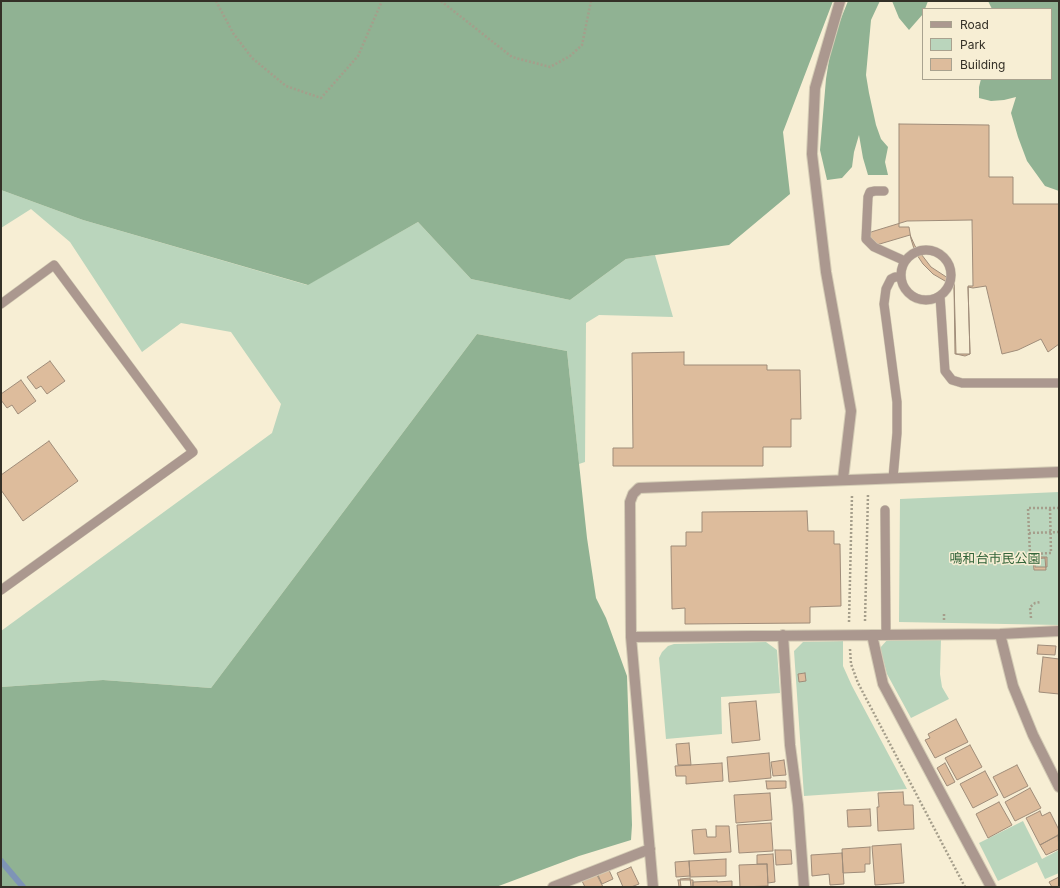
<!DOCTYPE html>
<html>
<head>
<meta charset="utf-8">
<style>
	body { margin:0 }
	#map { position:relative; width:1060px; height:888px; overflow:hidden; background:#f7eed4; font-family:Inter,sans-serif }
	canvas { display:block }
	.frame { position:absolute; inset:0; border:2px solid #343027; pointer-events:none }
	.legend { position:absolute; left:922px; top:8px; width:130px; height:72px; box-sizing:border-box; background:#f7eed4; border:1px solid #a9a28f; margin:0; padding:5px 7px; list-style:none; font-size:12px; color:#343027 }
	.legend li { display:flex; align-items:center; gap:8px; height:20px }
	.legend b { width:20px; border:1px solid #a9a28f }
</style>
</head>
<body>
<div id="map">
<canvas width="1060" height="888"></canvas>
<div class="frame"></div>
<ul class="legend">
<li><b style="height:5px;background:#ab988f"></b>Road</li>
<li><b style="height:11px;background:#bad5bc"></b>Park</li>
<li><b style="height:11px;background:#ddbc9c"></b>Building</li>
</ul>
</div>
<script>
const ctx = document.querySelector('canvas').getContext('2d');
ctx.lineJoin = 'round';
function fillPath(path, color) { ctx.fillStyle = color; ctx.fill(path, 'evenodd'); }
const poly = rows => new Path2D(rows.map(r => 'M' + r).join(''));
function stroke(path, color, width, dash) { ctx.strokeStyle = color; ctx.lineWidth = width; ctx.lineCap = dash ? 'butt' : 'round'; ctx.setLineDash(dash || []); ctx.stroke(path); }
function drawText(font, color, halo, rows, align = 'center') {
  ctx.font = font + ' Inter,"Noto Sans JP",sans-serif'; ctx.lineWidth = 3; ctx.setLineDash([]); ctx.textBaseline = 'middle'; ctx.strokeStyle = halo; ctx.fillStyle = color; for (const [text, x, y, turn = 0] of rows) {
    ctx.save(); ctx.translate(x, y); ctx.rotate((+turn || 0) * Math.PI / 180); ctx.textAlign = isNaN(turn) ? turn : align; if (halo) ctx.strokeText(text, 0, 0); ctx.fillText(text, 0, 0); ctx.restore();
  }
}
fillPath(poly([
	[1,190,83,220,307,285,418,222,471,279,570,300,626,259,655,255,673,317,599,315,586,323,585,462,579,464,567,351,477,334,211,688,103,680,1,687,1,631,272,433,281,404,231,332,181,323,142,352,70,242,31,209,1,228],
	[1059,492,1059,625,899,622,900,499],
	[888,639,941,639,940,674,942,687,949,699,911,718,887,674,880,648],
	[843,641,843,666,852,686,907,789,804,796,794,651,803,642],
	[766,642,777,650,780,693,721,697,722,734,666,739,659,658,662,652,668,646,674,644],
	[1023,821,1042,859,1059,850,1059,873,1045,879,1037,862,998,881,979,843]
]), '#bad5bc');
fillPath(poly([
	[1,1,833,1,783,132,790,194,729,245,626,259,570,300,471,279,418,222,308,285,83,220,1,190],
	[848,1,880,1,878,5,871,20,866,75,869,93,876,125,881,139,888,147,885,162,888,175,868,175,863,158,859,135,854,152,852,167,842,178,827,180,820,150,826,79,832,41],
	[892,1,928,1,925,9,923,9,923,14,909,30,899,18],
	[988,1,1059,1,1059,191,1045,186,1027,161,1018,137,1011,113,1016,97,1004,100,991,101,979,98,979,87,981,79,1051,79,1051,9,992,9],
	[477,334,567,351,587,538,596,598,606,618,627,676,632,825,631,840,579,856,496,887,1,887,1,687,103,680,211,688]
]), '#90b293');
stroke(poly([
	[1,861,23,887]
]), '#7e94b6', 6);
const building = poly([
	[899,124,989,125,989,177,1013,177,1013,204,1059,204,1059,344,1048,352,1041,339,1018,350,1002,354,986,286,973,288,968,287,970,354,955,354,954,284,945,281,933,274,923,264,915,252,911,239,909,227,899,227,899,124],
	[972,220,973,286,968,286,970,354,965,356,956,354,954,282,931,267,915,246,910,235,873,246,870,235,871,232,907,221,972,220],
	[684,352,684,365,767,365,767,370,800,370,801,419,791,419,791,447,763,447,763,466,613,466,613,448,633,448,632,353,684,352],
	[50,361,65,381,47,394,41,386,36,389,27,377,50,361],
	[21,380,36,401,18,414,12,405,7,408,1,400,1,394,21,380],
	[49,441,78,481,23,521,1,490,1,475,49,441],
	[807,511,808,531,834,531,834,544,840,544,841,606,810,607,810,623,685,624,685,608,672,609,671,546,686,546,686,532,702,532,702,512,807,511],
	[1035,557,1047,557,1047,567,1035,567,1035,557],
	[1045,558,1046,570,1034,570,1033,559,1045,558],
	[1038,645,1056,646,1055,655,1037,654,1038,645],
	[1043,657,1059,659,1059,694,1039,692,1043,657],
	[805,673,806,681,799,682,798,674,805,673],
	[756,701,760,740,732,743,729,703,756,701],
	[956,719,968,742,935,758,925,740,930,738,928,734,956,719],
	[689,743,691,765,678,765,676,744,689,743],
	[970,745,982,767,957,780,945,758,970,745],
	[769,753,771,778,729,782,727,757,769,753],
	[784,760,786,775,773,776,771,762,784,760],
	[722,763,723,781,686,784,686,776,676,776,675,766,722,763],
	[945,763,955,782,947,786,937,768,945,763],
	[1017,765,1028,786,1004,798,993,777,1017,765],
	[985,771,998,795,973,808,960,784,985,771],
	[766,781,786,781,786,788,767,789,766,781],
	[1030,788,1041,808,1015,821,1005,802,1030,788],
	[903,792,904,805,913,805,914,829,878,831,877,807,879,807,878,793,903,792],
	[770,793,772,820,736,823,734,795,770,793],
	[999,802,1012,825,988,838,976,814,999,802],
	[870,809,871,826,848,827,847,810,870,809],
	[1040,811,1042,816,1050,812,1059,830,1059,835,1040,845,1026,818,1040,811],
	[771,823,773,851,739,853,737,825,771,823],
	[716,826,729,826,731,852,694,854,692,830,706,829,707,837,716,837,716,826],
	[1058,835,1059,849,1046,855,1040,845,1058,835],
	[901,844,904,883,875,885,872,846,901,844],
	[870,847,870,864,865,864,865,872,843,873,842,849,870,847],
	[775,850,791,850,792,864,776,865,775,850],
	[842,853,844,884,830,885,829,874,812,876,811,855,842,853],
	[773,854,775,882,768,883,767,864,757,864,757,855,773,854],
	[726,859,726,876,690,877,689,861,726,859],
	[689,861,690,876,676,877,675,862,689,861],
	[767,864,768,886,740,887,739,865,767,864],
	[631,867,639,884,631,887,623,887,617,873,631,867],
	[609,870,613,879,602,884,598,875,609,870],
	[597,875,603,887,585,887,582,881,597,875],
	[1059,877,1059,887,1052,887,1049,882,1059,877],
	[690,878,691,887,681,887,680,879,690,878],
	[678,880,693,880,693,887,679,887,678,880],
	[717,881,717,882,732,881,732,887,693,887,693,882,717,881]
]);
fillPath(building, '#ddbc9c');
stroke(building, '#9f8c79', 1);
const service = poly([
	[884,191,875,191,870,192,868,197,866,239,874,247,905,261],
	'901 275a25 25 0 1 1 50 0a25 25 0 1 1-50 0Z',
	[940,296,945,371,952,380,962,383,1059,383],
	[1,304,54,265,193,452,1,590],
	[893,478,897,433,897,402,884,304,886,289,891,279,895,277,900,277],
	[885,510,886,635]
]);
const minor = poly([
	[840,1,815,88,812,154,826,272,851,411,843,479],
	[1000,634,1013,686,1033,735,1059,787],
	[783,635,790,745,798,805,804,887],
	[872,635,883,684,991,887],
	[631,637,1000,634,1059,631],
	[553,887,650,849],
	[653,887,631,637,630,502,633,494,639,488,1059,472]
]);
stroke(service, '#d4ccb5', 10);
stroke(minor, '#d4ccb5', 12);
stroke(poly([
	[216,1,233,33,252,58,286,86,321,98,358,56,382,1],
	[441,1,512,57,550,67,570,56,582,45,591,1],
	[1059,508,1028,508,1029,533,1059,532],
	[1029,533,1030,554,1051,553,1050,508],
	[944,614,944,620],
	[1031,618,1030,607,1035,603,1041,602],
	[865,621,868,494],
	[849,622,852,495],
	[850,649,851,664,858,683,965,887]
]), '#a59e8b', 2.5, [2, 2]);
stroke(service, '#ab988f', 9);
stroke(minor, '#ab988f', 10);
drawText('13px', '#33653a', '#f7eed4', [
	["鳴和台市民公園",995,559]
]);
</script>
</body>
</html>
